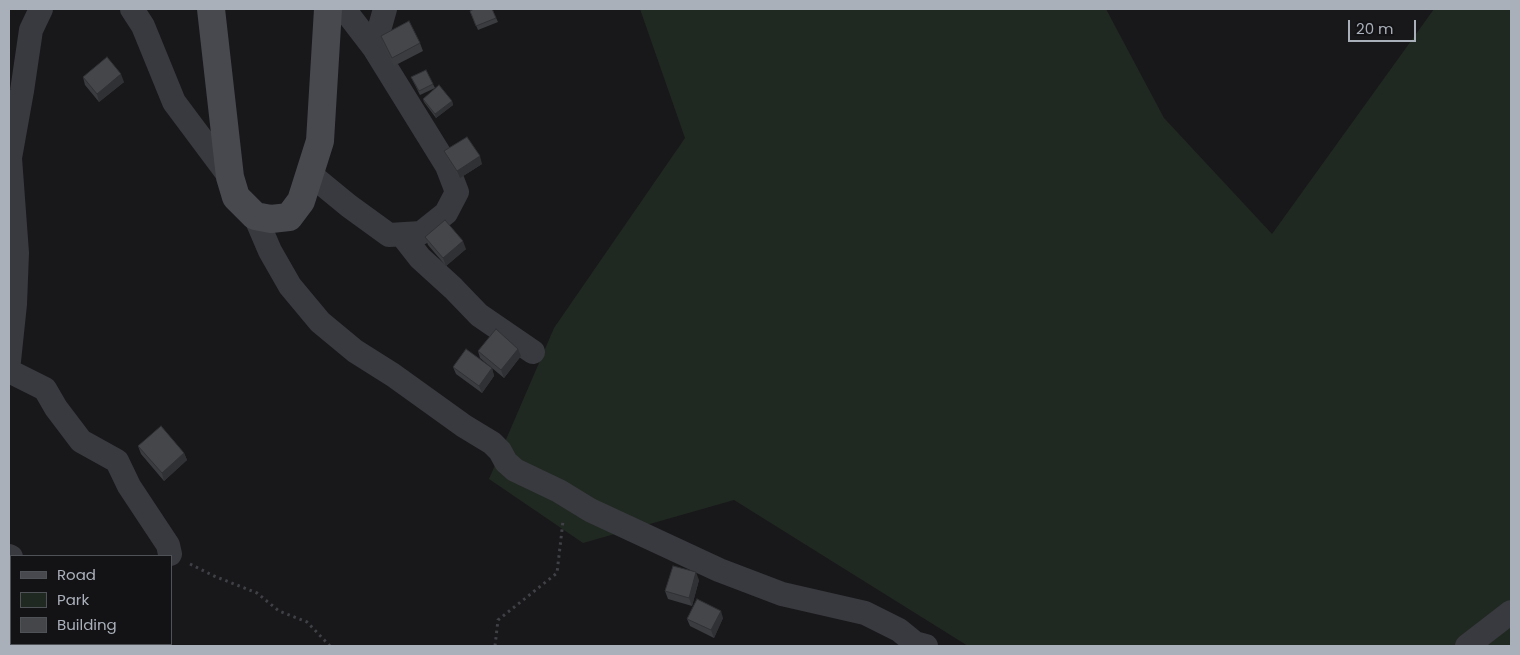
<!DOCTYPE html>
<html>
<head>
<meta charset="utf-8">
<style>
	body { margin:0 }
	#map { position:relative; width:1520px; height:655px; overflow:hidden; background:#18181a; font-family:Poppins,sans-serif }
	canvas { display:block }
	.frame { position:absolute; inset:0; border:10px solid #aab0ba; pointer-events:none }
	.legend { position:absolute; left:10px; top:555px; width:162px; height:90px; box-sizing:border-box; background:#131315; border:1px solid #4f5257; margin:0; padding:6px 9px; list-style:none; font-size:15px; color:#aab0ba }
	.legend li { display:flex; align-items:center; gap:10px; height:25px }
	.legend b { width:25px; border:1px solid #4f5257 }
	.scale { position:absolute; left:1348px; top:20px; width:68px; height:22px; box-sizing:border-box; border:2px solid #aab0ba; border-top:0; padding-left:6px; font-size:15px; line-height:18px; white-space:nowrap; color:#aab0ba; -webkit-text-stroke:4px #131315; paint-order:stroke }
</style>
</head>
<body>
<div id="map">
<canvas width="1520" height="655"></canvas>
<div class="frame"></div>
<ul class="legend">
<li><b style="height:6px;background:#47494f"></b>Road</li>
<li><b style="height:14px;background:#202921"></b>Park</li>
<li><b style="height:14px;background:#44464a"></b>Building</li>
</ul>
<div class="scale">20 m</div>
</div>
<script>
const ctx = document.querySelector('canvas').getContext('2d');
ctx.lineJoin = 'round';
function fillPath(path, color) { ctx.fillStyle = color; ctx.fill(path, 'evenodd'); }
const poly = rows => new Path2D(rows.map(r => 'M' + r).join(''));
function stroke(path, color, width, dash) { ctx.strokeStyle = color; ctx.lineWidth = width; ctx.lineCap = dash ? 'butt' : 'round'; ctx.setLineDash(dash || []); ctx.stroke(path); }
fillPath(poly([
	[640,9,1106,9,1164,118,1272,234,1434,9,1511,9,1511,646,968,646,734,500,583,543,489,479,554,328,685,138]
]), '#202921');
stroke(poly([
	[190,564,214,576,257,593,279,611,307,622,330,646],
	[495,646,498,620,557,573,563,521]
]), '#3f4146', 3, [2.5, 4]);
stroke(poly([
	[132,9,143,26,174,102,230,177],
	[374,48,385,9],
	[310,174,349,206,389,235,421,233,446,213,457,192,447,166,374,48,344,9],
	[255,216,270,251,290,286,320,322,355,351,393,375,464,426,492,443,500,451,506,462,515,470,559,491,590,510,719,570,782,594,865,613,899,630,915,643,926,646],
	[402,235,420,258,453,288,479,315,533,352],
	[9,361,15,304,17,253,10,158,22,91,31,30,41,9],
	[9,371,45,389,56,408,81,441,117,461,129,486,168,545,170,554],
	[9,556,11,557],
	[62,646,62,644],
	[1467,646,1511,612]
]), '#393a3f', 24);
stroke(poly([
	[211,9,230,177,236,197,255,216,271,219,289,217,301,201,320,141,328,9]
]), '#47494f', 28);
fillPath(poly([
	[492,9,498,22,478,30,470,11],
	[381,36,420,43,423,51,394,66,383,44],
	[83,77,124,82,99,102,85,85],
	[411,77,433,84,435,88,420,95],
	[423,99,452,101,453,105,436,118,424,102],
	[444,151,482,164,460,178,447,159],
	[425,237,466,249,446,266,428,245],
	[478,351,521,356,504,378,480,358],
	[453,367,492,368,494,376,482,393,456,374],
	[138,446,184,453,187,460,164,481,141,454],
	[699,580,692,606,668,599,665,591],
	[723,618,714,638,690,626,687,619]
]), '#3a3c40');
fillPath(poly([
	[121,74,124,82,99,102,97,94],
	[452,101,453,105,436,118,435,114],
	[480,156,482,164,460,178,457,171],
	[463,241,466,249,446,266,443,258],
	[518,349,521,356,504,378,501,370],
	[492,368,494,376,482,393,479,386],
	[184,453,187,460,164,481,162,473],
	[696,572,699,580,692,606,689,598],
	[721,611,723,618,714,638,711,630]
]), '#303134');
const building = poly([
	[474,9,492,9,496,18,476,26,470,11,474,9],
	[409,21,420,43,392,58,381,36,409,21],
	[107,57,121,74,97,94,83,77,107,57],
	[426,70,433,84,419,91,411,77,426,70],
	[439,85,452,101,435,114,423,99,439,85],
	[467,137,480,156,457,171,444,151,467,137],
	[445,220,463,241,443,258,425,237,445,220],
	[496,329,518,349,501,370,478,351,496,329],
	[466,349,492,368,479,386,453,367,466,349],
	[161,426,184,453,162,473,138,446,161,426],
	[673,566,696,572,689,598,665,591,673,566],
	[697,599,721,611,711,630,687,619,697,599]
]);
fillPath(building, '#44464a');
stroke(building, '#303134', 1);
</script>
</body>
</html>
